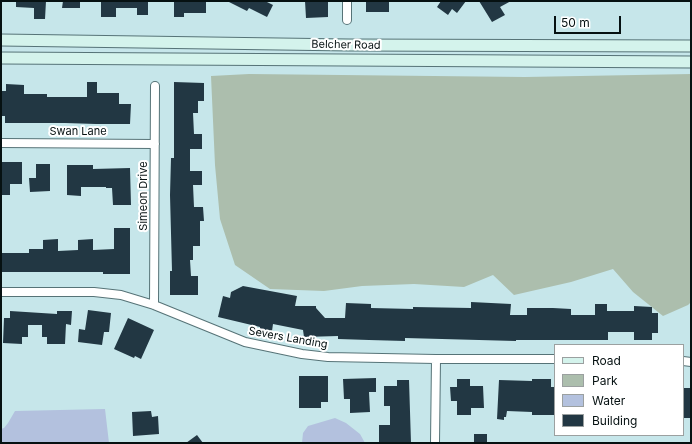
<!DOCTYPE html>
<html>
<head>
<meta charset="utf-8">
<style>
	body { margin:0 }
	#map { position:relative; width:692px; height:444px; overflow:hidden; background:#c6e6ea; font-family:Inter,sans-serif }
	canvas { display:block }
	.frame { position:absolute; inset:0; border:2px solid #061112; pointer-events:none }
	.legend { position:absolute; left:554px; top:344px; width:130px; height:92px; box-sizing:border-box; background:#fff; border:1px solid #9ba0a0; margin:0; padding:5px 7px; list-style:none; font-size:12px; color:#061112 }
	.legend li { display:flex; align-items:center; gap:8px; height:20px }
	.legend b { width:20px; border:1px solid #9ba0a0 }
	.scale { position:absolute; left:554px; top:16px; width:67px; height:18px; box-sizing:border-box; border:2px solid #061112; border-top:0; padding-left:5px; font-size:12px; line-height:14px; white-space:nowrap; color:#061112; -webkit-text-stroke:3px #fff; paint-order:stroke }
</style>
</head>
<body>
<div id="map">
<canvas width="692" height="444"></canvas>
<div class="frame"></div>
<ul class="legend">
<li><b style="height:5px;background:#d4f3ec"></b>Road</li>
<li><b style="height:11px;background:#acbead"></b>Park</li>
<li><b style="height:11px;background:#b3c1de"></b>Water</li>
<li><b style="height:11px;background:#223743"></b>Building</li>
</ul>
<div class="scale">50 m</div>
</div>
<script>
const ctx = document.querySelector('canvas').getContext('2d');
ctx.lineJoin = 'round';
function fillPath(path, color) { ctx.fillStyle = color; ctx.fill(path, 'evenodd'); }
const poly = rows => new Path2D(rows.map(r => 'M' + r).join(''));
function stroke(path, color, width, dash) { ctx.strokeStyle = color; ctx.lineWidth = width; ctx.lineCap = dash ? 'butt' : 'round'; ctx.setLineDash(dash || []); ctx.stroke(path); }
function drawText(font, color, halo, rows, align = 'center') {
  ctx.font = font + ' Inter,sans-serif'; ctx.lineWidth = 4; ctx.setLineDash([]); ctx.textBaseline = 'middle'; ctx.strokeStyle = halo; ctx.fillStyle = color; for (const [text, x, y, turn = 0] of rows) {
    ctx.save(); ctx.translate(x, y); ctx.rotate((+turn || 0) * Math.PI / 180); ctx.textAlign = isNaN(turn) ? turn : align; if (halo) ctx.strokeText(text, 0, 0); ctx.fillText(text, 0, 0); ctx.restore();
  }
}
fillPath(poly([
	[249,74,525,77,691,74,691,302,688,305,663,316,633,292,613,269,571,282,514,295,493,275,464,287,414,284,362,286,324,291,270,289,235,265,220,219,215,165,211,76]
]), '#acbead');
fillPath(poly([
	[105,409,109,443,1,443,1,429,4,428,8,423,15,411],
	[335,418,346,423,360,434,365,443,302,443,303,433,308,426]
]), '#b3c1de');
fillPath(poly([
	[16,1,46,1,45,19,34,19,34,8,16,7],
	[63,1,80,1,80,8,62,8],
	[101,1,148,1,148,15,137,15,137,8,116,8,116,17,101,17],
	[174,1,206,1,206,13,184,13,184,17,174,17],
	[227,1,265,1,273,5,267,17,249,8,247,11],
	[305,1,328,1,328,17,306,18],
	[366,1,389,1,389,12,366,12],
	[441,1,466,1,457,13,452,9,448,15,437,7],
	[479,1,511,1,500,7,505,15,492,22],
	[87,82,97,82,97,93,119,93,119,104,131,104,130,124,96,124,65,123,5,123,5,116,1,116,1,91,6,91,6,84,24,85,24,94,47,94,47,97,87,97],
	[174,82,204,83,204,101,198,101,198,113,193,113,194,134,202,134,202,149,190,149,190,171,202,171,202,185,193,185,194,207,203,207,204,221,200,221,200,246,193,246,193,260,190,260,191,276,198,276,198,295,170,295,170,271,172,271,170,195,171,158,174,158],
	[1,162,22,162,22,184,10,184,10,195,1,195],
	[36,164,50,164,50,191,30,192,29,178,36,178],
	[67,165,93,165,93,169,130,168,131,205,113,205,112,188,106,188,106,187,81,187,81,196,67,195],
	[114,228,130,228,130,274,103,274,103,272,1,272,1,253,29,253,29,249,43,249,43,240,58,239,58,251,78,250,78,240,93,239,93,250,114,249],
	[243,286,297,296,295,306,316,306,316,308,325,318,345,318,346,303,371,304,371,308,413,309,413,307,471,308,471,302,511,304,510,315,527,315,527,308,553,308,571,309,571,315,595,315,595,304,607,304,607,311,634,311,634,306,652,307,652,313,658,313,658,333,652,333,652,340,634,340,634,332,608,332,608,340,516,340,516,341,405,338,405,341,369,340,338,339,338,336,304,337,303,330,273,324,272,331,260,329,260,327,218,317,223,296,230,298,231,292],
	[88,310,111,313,109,332,104,332,102,345,78,342,79,329,85,330],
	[10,311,57,314,57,311,72,311,71,325,66,324,65,344,47,344,47,337,42,337,42,325,28,325,28,337,22,337,22,344,3,343,4,318,10,318],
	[128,318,154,330,141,359,135,356,134,358,114,349],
	[299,376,328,376,328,402,321,402,321,408,299,408],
	[376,378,376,392,369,392,370,412,350,413,350,399,344,399,343,379],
	[457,379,470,379,470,386,483,386,484,408,471,408,471,415,457,415,457,401,451,401,450,387,457,387],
	[532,379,551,379,551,387,555,387,555,415,532,415,532,412,507,411,506,417,504,417,504,420,497,419,499,380,532,381],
	[397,380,409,380,411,443,379,443,379,425,390,425,390,406,384,406,384,386,397,386],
	[683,388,691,388,691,418,683,418],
	[151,411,152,417,158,416,159,434,133,436,132,412],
	[474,434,487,434,487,443,474,443],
	[197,435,203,443,186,443]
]), '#223743');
const minor = poly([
	[347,20,347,1],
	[1,143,155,144],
	[1,292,94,292,121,295,154,305,245,342,302,354,328,357,436,359,555,359],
	[154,305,155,86],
	[683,361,691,362],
	[435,443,436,359]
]);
const secondary = poly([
	[1,40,349,45,691,46],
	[1,58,691,62]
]);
stroke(minor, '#567377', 10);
stroke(secondary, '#567377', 13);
stroke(minor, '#fff', 8);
stroke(secondary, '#d4f3ec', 11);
drawText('11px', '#061112', '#fff', [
	["Belcher Road",346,45,1],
	["Swan Lane",78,132],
	["Simeon Drive",144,196,-90],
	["Severs Landing",288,338,10]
]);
</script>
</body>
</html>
